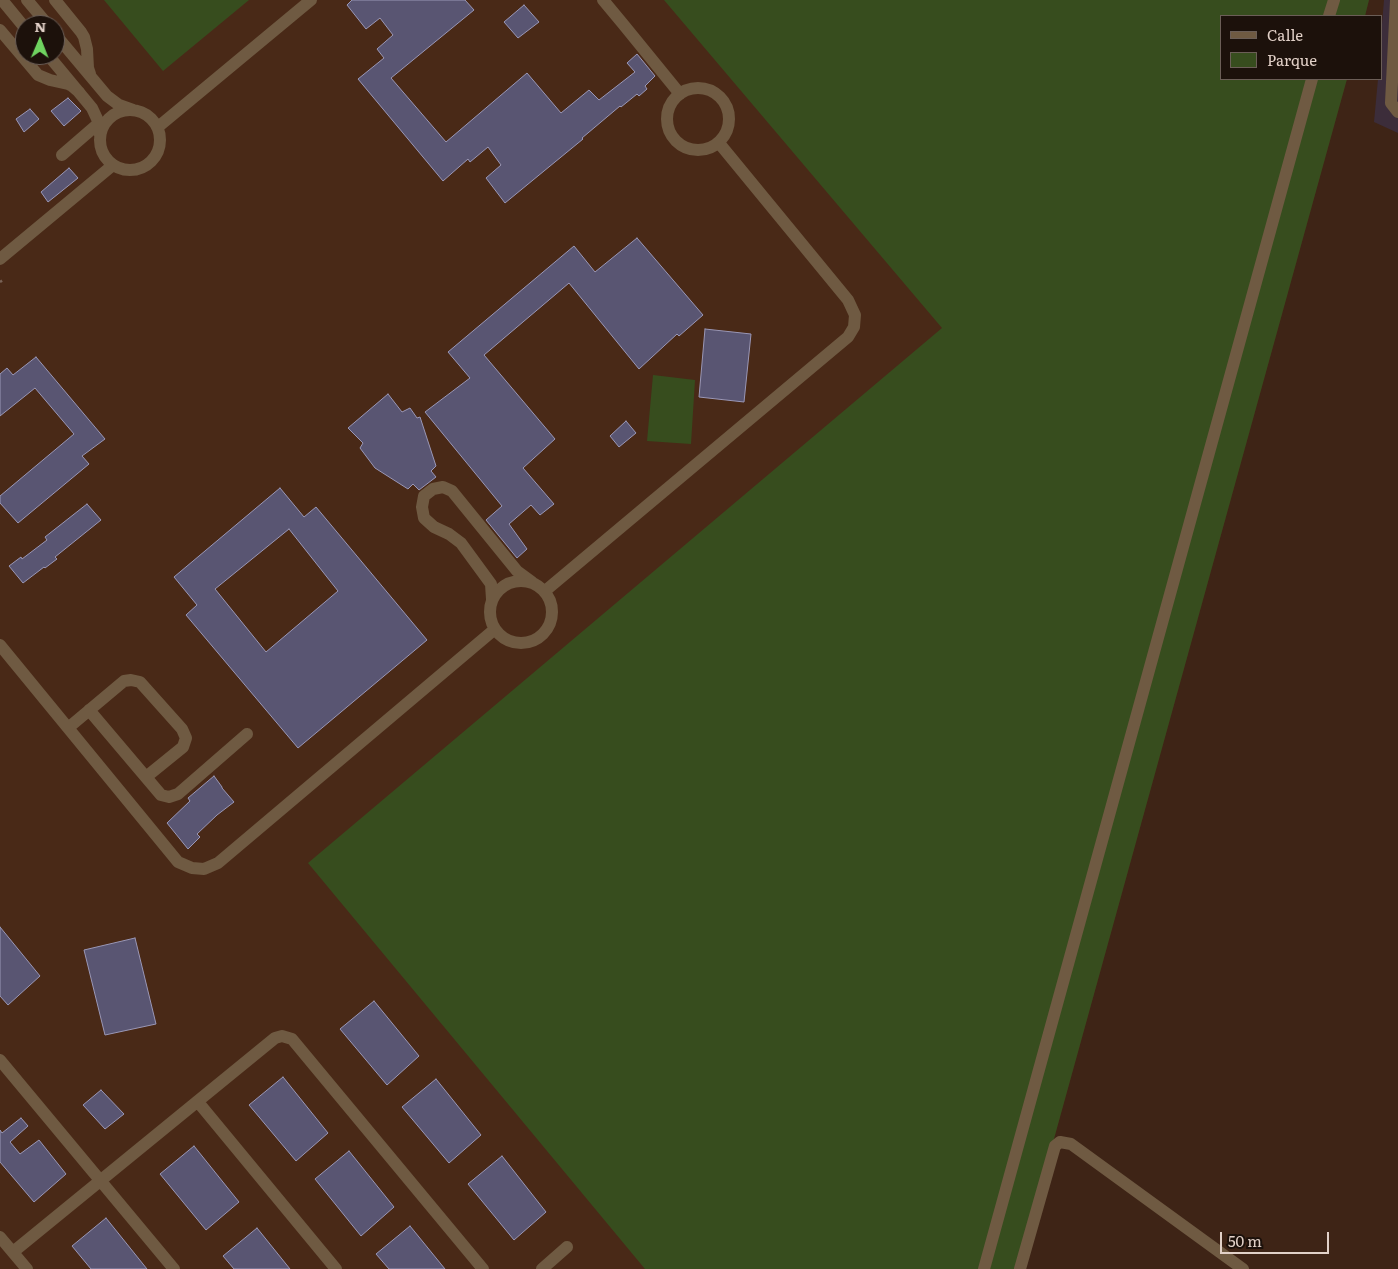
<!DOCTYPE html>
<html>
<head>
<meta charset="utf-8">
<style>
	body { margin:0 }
	#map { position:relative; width:1398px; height:1269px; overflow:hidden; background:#3e2416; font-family:Literata,serif }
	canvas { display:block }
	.legend { position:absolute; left:1220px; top:15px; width:162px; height:65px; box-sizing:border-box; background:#1c110b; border:1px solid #6b5e57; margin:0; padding:6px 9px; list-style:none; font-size:15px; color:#e2d1c8 }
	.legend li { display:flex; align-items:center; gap:10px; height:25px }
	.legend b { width:25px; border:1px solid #6b5e57 }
	.north { position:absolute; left:15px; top:15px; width:50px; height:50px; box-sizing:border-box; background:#1c110b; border:1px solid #6b5e57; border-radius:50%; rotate:1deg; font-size:14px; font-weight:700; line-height:20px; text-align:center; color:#e2d1c8 }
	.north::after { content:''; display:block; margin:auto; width:18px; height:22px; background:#6fd360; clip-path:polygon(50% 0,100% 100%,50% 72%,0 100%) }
	.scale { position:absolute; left:1220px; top:1232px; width:109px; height:22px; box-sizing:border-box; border:2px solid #e2d1c8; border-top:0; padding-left:6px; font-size:15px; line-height:18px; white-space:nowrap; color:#e2d1c8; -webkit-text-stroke:4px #1c110b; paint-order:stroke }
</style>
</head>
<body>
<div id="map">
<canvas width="1398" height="1269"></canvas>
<ul class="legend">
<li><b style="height:6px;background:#6f5a42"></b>Calle</li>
<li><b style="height:14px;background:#374d1e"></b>Parque</li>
</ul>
<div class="north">N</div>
<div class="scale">50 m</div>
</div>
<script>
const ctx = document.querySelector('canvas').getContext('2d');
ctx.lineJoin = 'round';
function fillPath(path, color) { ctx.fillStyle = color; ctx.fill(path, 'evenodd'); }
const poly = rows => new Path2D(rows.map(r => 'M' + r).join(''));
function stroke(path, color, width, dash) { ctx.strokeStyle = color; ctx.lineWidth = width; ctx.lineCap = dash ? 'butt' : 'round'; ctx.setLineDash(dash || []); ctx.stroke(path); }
fillPath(poly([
	[0,0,1369,0,1365,16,1222,16,1222,79,1347,79,1018,1269,0,1269],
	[25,25,55,25,55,55,25,55]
]), '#492917');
fillPath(poly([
	[1384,0,1398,0,1398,133,1374,122,1378,79,1382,79,1382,24]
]), '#3c2d3a');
fillPath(poly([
	[104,0,249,0,163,71],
	[664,0,1369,0,1365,16,1222,16,1222,79,1347,79,1018,1269,645,1269,308,863,942,328],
	[653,375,695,380,691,444,647,441]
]), '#374d1e');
const building = poly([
	[352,0,465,0,474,10,391,78,446,142,527,73,561,113,589,90,599,100,635,72,627,63,637,54,655,76,645,86,647,89,639,96,637,94,621,107,620,106,582,138,583,139,505,203,486,178,501,165,488,147,470,162,468,159,443,181,358,79,384,58,377,49,393,35,380,18,366,29,347,5,352,0],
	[524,5,539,22,518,38,504,22,524,5],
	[68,98,81,111,64,126,51,111,68,98],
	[30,109,39,119,24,132,16,119,30,109],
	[69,168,78,178,48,202,41,192,69,168],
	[637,238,703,315,679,336,677,334,639,369,569,283,484,355,555,439,523,468,554,504,540,515,531,505,509,524,527,549,517,558,486,520,502,506,425,412,470,378,448,352,574,246,595,272,637,238],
	[705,329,751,334,744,402,699,397,705,329],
	[36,357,105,439,82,456,89,464,18,523,0,503,0,496,74,434,35,388,0,416,0,374,7,368,13,375,36,357],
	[388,394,402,412,410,408,417,418,420,417,436,466,431,471,436,477,419,490,413,484,408,489,375,468,360,448,363,443,348,428,388,394],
	[626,421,636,433,619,447,610,436,626,421],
	[280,488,304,517,316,507,427,640,298,748,186,615,197,605,174,577,280,488],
	[289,529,338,591,266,652,215,589,289,529],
	[87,504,101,520,55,557,57,559,45,568,44,567,23,583,9,566,21,557,22,559,47,540,45,537,87,504],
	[214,776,222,787,222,788,234,802,217,815,197,834,200,837,188,849,167,823,190,801,188,798,214,776],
	[0,927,40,976,8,1005,0,996,0,927],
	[135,938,156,1024,105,1035,84,950,135,938],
	[374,1001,419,1056,387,1085,340,1029,374,1001],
	[283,1077,328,1133,296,1161,249,1105,283,1077],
	[436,1079,481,1135,449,1163,402,1107,436,1079],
	[101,1090,124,1114,105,1129,83,1105,101,1090],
	[21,1118,28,1126,10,1142,20,1154,39,1140,66,1174,34,1202,0,1162,0,1130,2,1133,21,1118],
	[194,1146,239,1202,206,1230,160,1174,194,1146],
	[349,1151,394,1207,361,1236,315,1179,349,1151],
	[502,1156,546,1212,514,1240,468,1184,502,1156],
	[106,1218,147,1269,91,1269,72,1246,106,1218],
	[410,1226,445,1269,389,1269,376,1254,410,1226],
	[257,1228,290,1269,234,1269,223,1256,257,1228]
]);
fillPath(building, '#595572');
stroke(building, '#9a97b6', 1);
stroke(poly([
	[0,282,3,280]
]), '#796256', 2.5, [2.5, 2.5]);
stroke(poly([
	[2,0,25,28],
	[27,0,48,25],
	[55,0,81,32,84,37,87,49,88,68,90,74],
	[603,0,623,24,680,94],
	[1396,0,1391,103,1398,112],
	[1329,16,1334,0],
	[0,30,38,75,50,80,68,84,72,86,79,92],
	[55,34,107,96,119,105,133,110],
	[48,55,92,108,99,123,100,135],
	'667 119a31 31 0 1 1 62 0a31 31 0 1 1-62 0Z',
	'100 140a30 30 0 1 1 60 0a30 30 0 1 1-60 0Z',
	[158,127,311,0],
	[62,155,99,123],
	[0,259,113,165],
	'490 612a31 31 0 1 1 62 0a31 31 0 1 1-62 0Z',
	[545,591,848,337,854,327,855,315,848,300,719,143],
	[492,599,491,584,461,543,449,534,434,527,424,518,422,507,424,496,433,489,443,487,452,491,517,571,532,582],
	[0,645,178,862,192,868,204,869,218,863,495,629],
	[89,710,161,795,169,797,178,794,247,734],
	[68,728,124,681,131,680,140,682,182,729,186,738,183,747,146,777],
	[0,1060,174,1269],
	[198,1102,336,1269],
	[0,1237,27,1269],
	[13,1252,275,1038,282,1036,292,1039,483,1269],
	[542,1269,567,1247],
	[984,1269,1312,79],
	[1020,1269,1055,1146,1060,1142,1071,1144,1243,1269]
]), '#6f5a42', 12);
</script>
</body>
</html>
